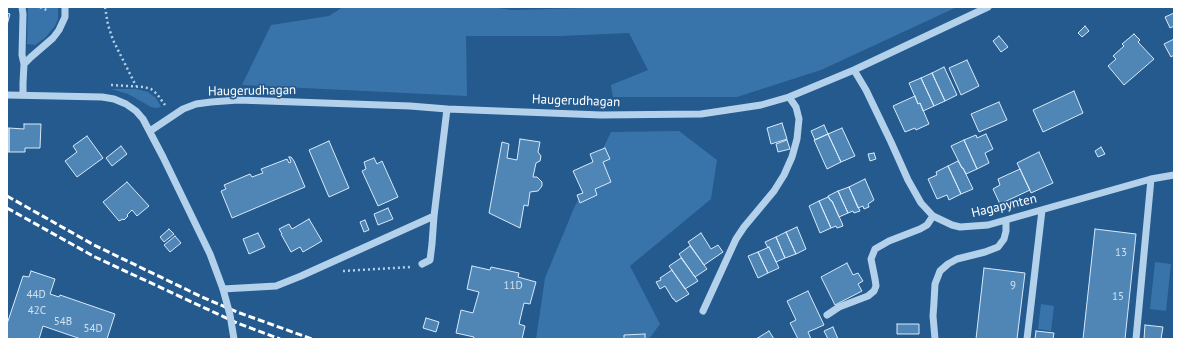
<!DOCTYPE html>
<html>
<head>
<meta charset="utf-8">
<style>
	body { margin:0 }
	#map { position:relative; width:1181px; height:346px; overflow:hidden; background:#245a8e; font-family:"PT Sans",sans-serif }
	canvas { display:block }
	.frame { position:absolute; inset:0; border:8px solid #fff; pointer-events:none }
</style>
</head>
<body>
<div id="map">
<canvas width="1181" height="346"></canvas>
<div class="frame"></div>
</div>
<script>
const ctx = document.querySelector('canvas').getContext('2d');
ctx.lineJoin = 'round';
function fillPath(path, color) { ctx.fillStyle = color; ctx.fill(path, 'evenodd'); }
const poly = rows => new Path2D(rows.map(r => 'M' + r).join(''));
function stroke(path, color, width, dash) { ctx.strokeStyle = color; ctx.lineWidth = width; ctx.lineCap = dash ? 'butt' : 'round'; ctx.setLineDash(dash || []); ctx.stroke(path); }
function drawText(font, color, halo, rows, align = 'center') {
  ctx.font = font + ' "PT Sans",sans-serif'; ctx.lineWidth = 3.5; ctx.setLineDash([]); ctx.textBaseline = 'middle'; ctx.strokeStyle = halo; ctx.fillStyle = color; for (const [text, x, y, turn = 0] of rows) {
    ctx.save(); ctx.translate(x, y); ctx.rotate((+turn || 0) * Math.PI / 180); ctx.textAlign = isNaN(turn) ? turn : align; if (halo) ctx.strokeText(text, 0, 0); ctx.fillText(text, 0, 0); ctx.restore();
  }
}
fillPath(poly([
	[28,7,58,7,58,19,55,26,45,38,35,45,27,44],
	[343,7,491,7,512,10,620,7,957,7,821,70,737,97,613,97,611,85,648,70,629,33,561,36,466,36,467,96,242,85,271,25,329,16],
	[111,89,136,89,148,92,156,98,161,107,156,108,151,107,128,94],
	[679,131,717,160,711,199,630,266,660,324,649,339,536,339,545,278,574,208,611,132],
	[1155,262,1171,264,1166,311,1150,309],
	[1041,304,1054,306,1051,331,1038,329]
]), '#3874aa');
const building = poly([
	[7,13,10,14,7,25,7,13],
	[1174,13,1174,26,1170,28,1165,17,1174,13],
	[1085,26,1089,31,1082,37,1078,33,1085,26],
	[1134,34,1140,40,1138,42,1154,59,1124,85,1108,66,1116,59,1113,56,1124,46,1122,44,1134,34],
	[999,36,1008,47,1001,52,993,41,999,36],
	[1174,39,1174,55,1171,57,1164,44,1174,39],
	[967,60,979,86,961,95,949,68,967,60],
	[944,67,957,95,945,101,932,73,944,67],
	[932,73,945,101,934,106,921,78,932,73],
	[921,78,934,106,923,111,920,103,918,104,909,83,921,78],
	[1074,91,1083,113,1043,132,1033,110,1074,91],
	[915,96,918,104,920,103,929,124,916,130,915,128,905,132,893,106,915,96],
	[999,102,1007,120,979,132,971,114,999,102],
	[782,123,787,139,771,144,767,128,782,123],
	[24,124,41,124,40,148,25,148,25,152,9,152,9,128,24,129,24,124],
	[824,125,828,134,815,140,811,131,824,125],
	[7,128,9,128,9,152,7,152,7,128],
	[842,128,855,156,841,162,828,134,842,128],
	[828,134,841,162,827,169,814,140,828,134],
	[986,134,993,149,985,153,989,163,977,169,964,140,976,135,977,138,986,134],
	[87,136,103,158,77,177,65,161,77,152,73,146,87,136],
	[520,139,540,142,538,152,541,156,540,161,536,163,533,177,537,177,542,182,542,186,538,191,530,192,528,206,524,205,520,228,489,213,502,142,509,144,507,158,517,160,520,139],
	[787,140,790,149,778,152,776,144,787,140],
	[964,140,977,169,966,174,963,168,962,168,951,146,964,140],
	[329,141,349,188,329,197,309,150,329,141],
	[121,146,127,154,112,166,106,158,121,146],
	[1101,147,1105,154,1098,157,1095,151,1101,147],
	[605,148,610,159,603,162,611,182,595,189,597,195,580,203,577,195,583,193,573,171,593,162,590,154,605,148],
	[1039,152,1053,183,1031,193,1017,163,1039,152],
	[874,153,876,159,870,161,868,154,874,153],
	[289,157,291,157,294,161,305,187,232,218,221,191,226,189,224,185,250,174,252,177,263,173,261,169,287,159,289,163,291,162,289,157],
	[374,158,377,164,382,161,398,197,378,206,362,171,366,169,364,162,374,158],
	[958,161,962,168,963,168,973,189,961,194,948,166,958,161],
	[948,166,961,194,949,200,947,195,937,199,928,179,937,175,936,172,948,166],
	[1020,169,1030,190,1000,204,993,189,1000,185,998,179,1020,169],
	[865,179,874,200,868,204,869,207,864,209,863,206,858,208,849,187,865,179],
	[127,182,149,206,137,216,132,210,127,215,128,216,124,220,123,219,119,221,103,202,127,182],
	[849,187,860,211,854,213,853,211,848,213,838,191,849,187],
	[838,191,848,213,839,217,832,201,831,201,828,196,838,191],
	[828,197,831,201,832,201,842,223,843,226,837,228,836,226,831,228,819,201,828,197],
	[819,201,831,228,820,233,809,206,819,201],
	[388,208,393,219,378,225,374,214,388,208],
	[309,219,322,241,303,252,300,247,291,252,281,234,282,234,279,229,289,224,292,229,309,219],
	[365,220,369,230,364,232,360,222,365,220],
	[797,227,806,249,796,254,786,232,797,227],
	[169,229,174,234,164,242,160,237,169,229],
	[1095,229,1136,234,1125,339,1083,339,1095,229],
	[786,232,796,254,785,258,776,237,786,232],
	[258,233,265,247,249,254,243,239,258,233],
	[701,233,711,249,718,245,723,252,704,265,688,242,701,233],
	[175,236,181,243,170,252,164,245,175,236],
	[776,237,785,258,776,262,769,247,768,248,765,242,776,237],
	[690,246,707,269,695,277,679,254,690,246],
	[769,247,779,268,768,273,758,252,769,247],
	[758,252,768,273,758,278,748,256,758,252],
	[681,258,698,281,685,289,669,266,681,258],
	[847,263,853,275,858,273,863,281,858,284,862,291,835,305,821,277,847,263],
	[472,266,490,270,491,267,519,273,518,277,536,282,530,304,524,303,519,324,525,326,522,339,473,339,474,337,456,333,461,310,473,313,479,292,467,289,472,266],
	[984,268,1025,273,1017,339,976,339,984,268],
	[672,270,689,294,676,302,674,299,673,299,665,286,660,289,656,282,661,280,660,278,672,270],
	[31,271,55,279,50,294,59,297,60,295,115,314,107,339,81,339,43,326,39,339,7,339,7,324,23,276,29,277,31,271],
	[808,291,824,325,808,332,811,339,798,339,790,323,796,320,787,301,808,291],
	[426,318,439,322,436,332,423,328,426,318],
	[897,324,919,324,919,334,897,334,897,324],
	[1145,325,1163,327,1161,339,1144,339,1145,325],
	[833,327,838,339,828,339,824,331,833,327],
	[769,331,774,339,756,339,769,331],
	[1036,331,1054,333,1053,339,1035,339,1036,331],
	[645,334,645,339,624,339,624,335,645,334]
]);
fillPath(building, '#5086b6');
stroke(building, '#d8e9f8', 1);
stroke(poly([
	[40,7,49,11],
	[105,7,108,25,113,40,136,86],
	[111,85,144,87,151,89,157,94,165,105],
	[343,271,411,267]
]), '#b3d1eb', 2.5, [2, 3]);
stroke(poly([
	[22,7,23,14,22,55,24,64],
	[854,70,866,90,891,142,908,180,921,203,933,216,952,225,960,227,988,225,1151,179,1174,175],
	[7,95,102,97,114,99,126,104,136,111,143,119,163,157,210,254,223,289,276,286,301,276,434,216],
	[23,95,23,83,24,64,31,57,53,38,59,30,65,17,65,7],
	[150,131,183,109,196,104,211,102,238,100,410,106,447,109,601,115,701,114,761,105,789,97,854,70,988,7],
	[422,264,430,260,432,244,434,216,447,109],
	[703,311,736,239,744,227,774,191,784,175,792,157,797,139,799,119,796,107,789,97],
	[827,315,839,307,868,296,874,291,876,286,875,279,871,259,875,249,889,241,920,229,927,225,933,216],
	[935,339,933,316,934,302,935,284,940,271,948,264,957,259,985,252,998,247,1004,239,1006,231,1006,220],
	[1027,339,1042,210],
	[1136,339,1151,179]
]), '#b3d1eb', 7);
stroke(poly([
	[7,196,94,245,202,297,237,312,312,339],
	[7,208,95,257,237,323,280,339]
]), '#fff', 3, [7, 3]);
stroke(poly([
	[223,289,230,315,234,339]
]), '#b3d1eb', 7);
drawText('11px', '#d3e1ed', null, [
	["13",1121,253],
	["11D",513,286],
	["9",1013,286],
	["44D",36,295],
	["15",1118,297],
	["42C",37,311],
	["54B",63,322],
	["54D",93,329]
]);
drawText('13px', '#fff', '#245a8e', [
	["Haugerudhagan",252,91,-1],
	["Haugerudhagan",576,101,2],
	["Hagapynten",1004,206,-13]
]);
</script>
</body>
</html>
